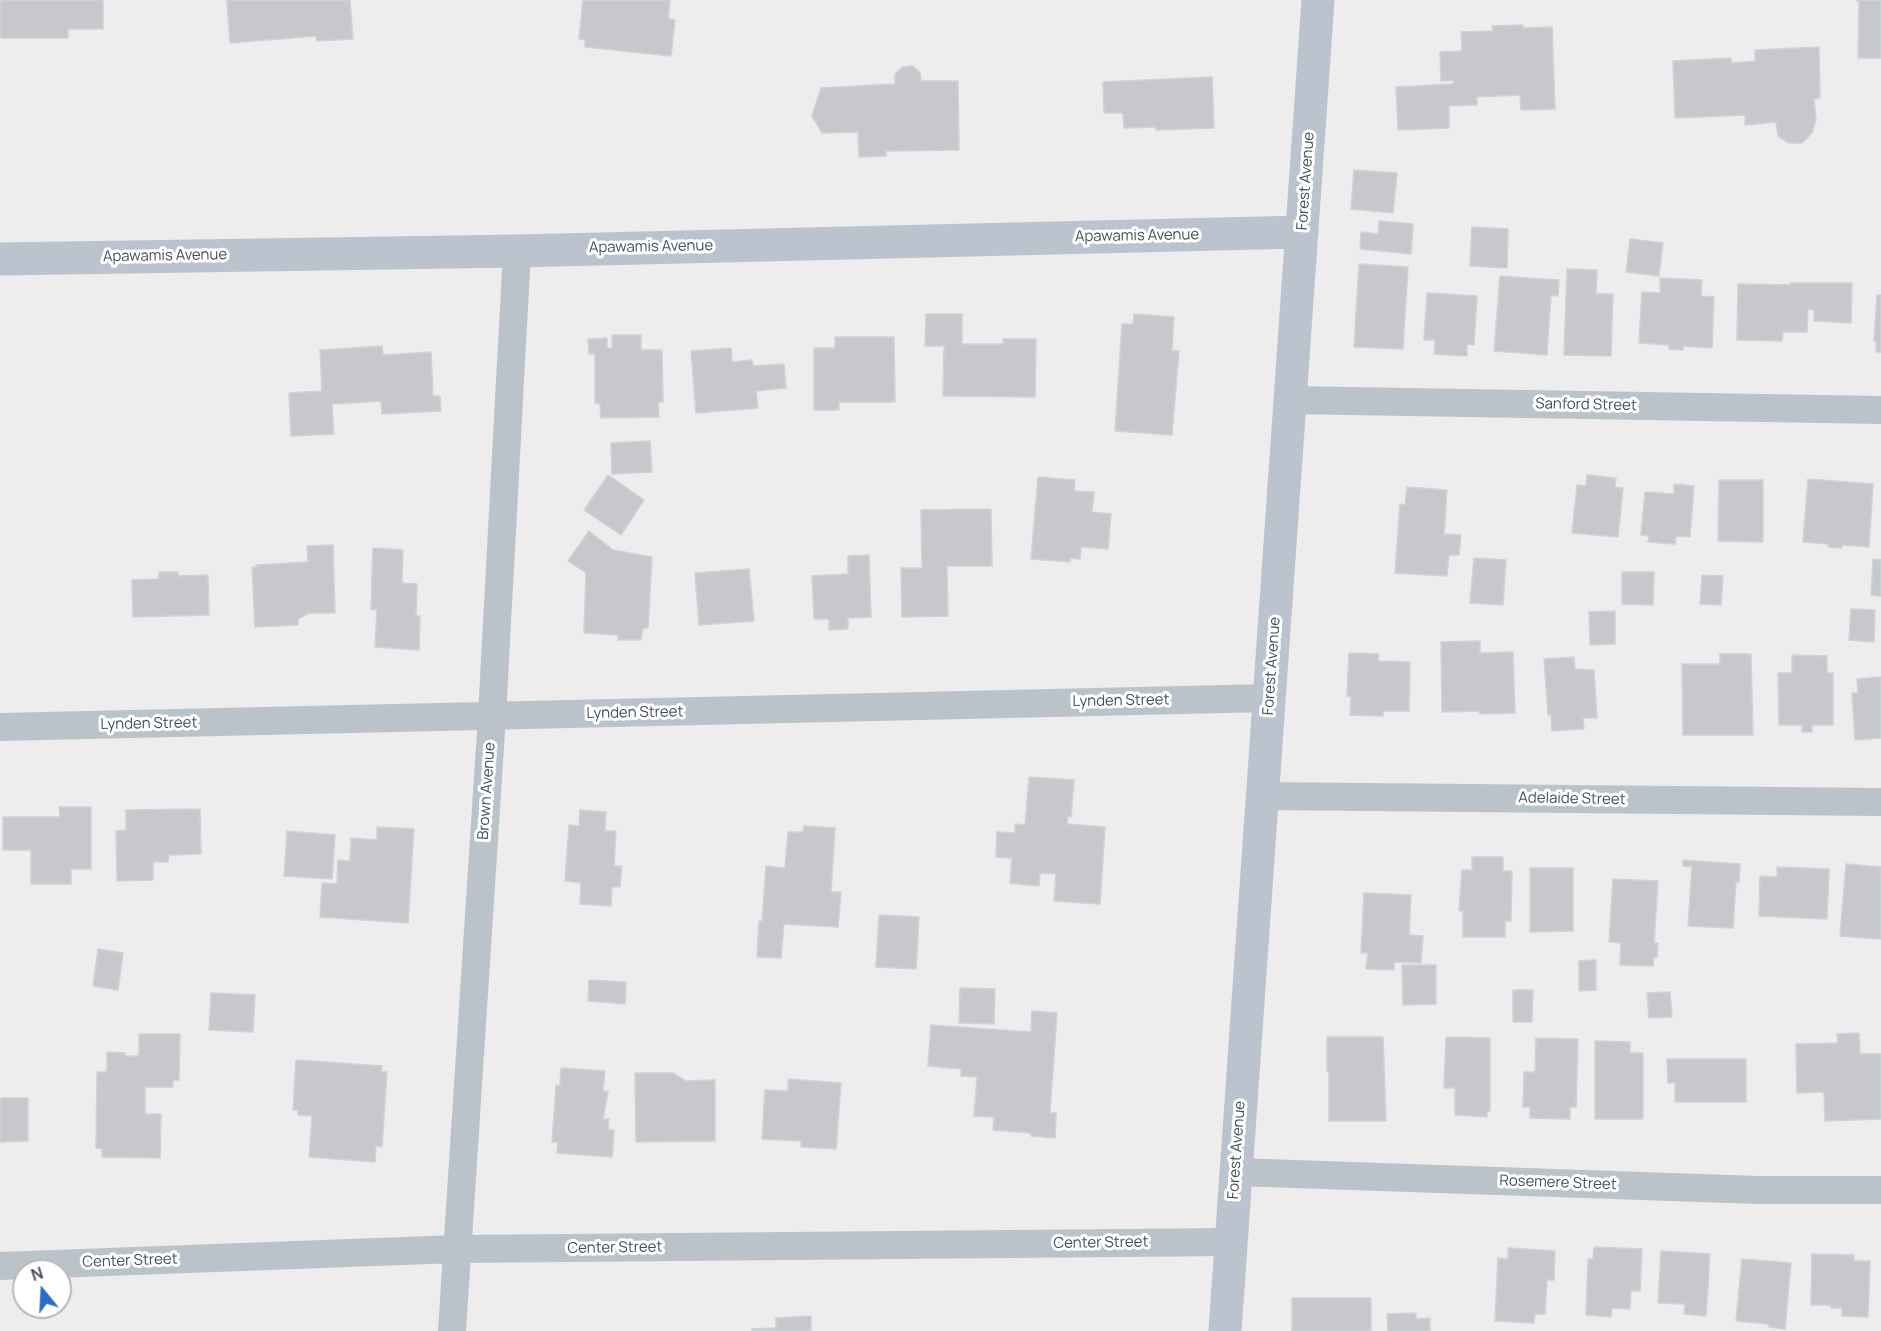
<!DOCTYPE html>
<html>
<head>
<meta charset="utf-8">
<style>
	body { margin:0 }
	#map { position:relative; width:1881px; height:1331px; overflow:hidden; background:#eeecec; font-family:Manrope,sans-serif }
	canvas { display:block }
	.north { position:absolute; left:12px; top:1259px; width:60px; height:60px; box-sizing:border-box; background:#fff; border:2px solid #b5b9bc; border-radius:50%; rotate:342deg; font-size:16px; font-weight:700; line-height:24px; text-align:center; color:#464f57 }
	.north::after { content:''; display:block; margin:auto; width:21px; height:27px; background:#2b6cc9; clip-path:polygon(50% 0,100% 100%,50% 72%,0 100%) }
</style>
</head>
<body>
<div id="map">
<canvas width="1881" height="1331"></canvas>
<div class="north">N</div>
</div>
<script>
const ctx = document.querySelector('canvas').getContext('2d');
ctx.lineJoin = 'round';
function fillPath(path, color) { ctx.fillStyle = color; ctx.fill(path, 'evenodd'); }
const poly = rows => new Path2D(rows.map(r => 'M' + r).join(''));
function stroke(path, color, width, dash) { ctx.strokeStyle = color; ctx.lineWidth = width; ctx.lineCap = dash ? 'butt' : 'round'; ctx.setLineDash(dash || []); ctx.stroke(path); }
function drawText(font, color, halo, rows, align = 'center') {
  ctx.font = font + ' Manrope,sans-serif'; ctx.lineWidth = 6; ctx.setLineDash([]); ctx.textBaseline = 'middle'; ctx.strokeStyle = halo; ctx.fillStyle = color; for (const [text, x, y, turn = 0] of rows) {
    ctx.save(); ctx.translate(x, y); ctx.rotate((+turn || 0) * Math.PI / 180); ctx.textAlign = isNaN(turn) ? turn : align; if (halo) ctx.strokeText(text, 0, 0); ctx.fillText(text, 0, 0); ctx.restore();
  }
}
const building = poly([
	[0,0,103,0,103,29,68,29,68,38,0,38,0,0],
	[227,0,350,0,353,39,317,41,316,36,230,43,227,0],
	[583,0,670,0,668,19,675,20,671,56,585,47,585,40,579,39,583,0],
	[1856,0,1881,0,1881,58,1858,58,1859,2,1856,0],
	[1523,25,1523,28,1552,27,1555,109,1521,110,1520,95,1477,97,1477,105,1449,106,1449,128,1398,130,1396,87,1453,84,1453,80,1441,81,1440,52,1462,51,1461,32,1493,31,1492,26,1523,25],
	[1819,47,1820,98,1814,99,1816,120,1812,133,1802,143,1789,143,1778,136,1776,122,1745,125,1745,115,1675,118,1673,61,1731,58,1732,63,1755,61,1755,50,1819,47],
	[913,66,920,73,921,81,958,81,959,150,886,151,886,156,859,157,858,132,822,133,812,116,821,88,895,84,895,74,903,67,913,66],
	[1212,77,1214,128,1156,130,1156,127,1124,128,1123,113,1104,113,1103,82,1212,77],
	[1354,170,1397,173,1393,213,1351,209,1354,170],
	[1379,221,1413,224,1411,254,1360,249,1361,232,1378,234,1379,221],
	[1472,227,1508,229,1507,268,1470,266,1472,227],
	[1630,239,1663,243,1659,276,1626,272,1630,239],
	[1359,264,1408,267,1403,349,1354,347,1359,264],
	[1567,269,1597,270,1596,294,1613,294,1611,356,1564,355,1567,269],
	[1500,276,1559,280,1558,296,1551,295,1547,355,1494,351,1500,276],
	[1660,278,1702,280,1701,296,1714,297,1712,348,1683,346,1683,350,1669,349,1669,345,1639,343,1642,292,1660,293,1660,278],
	[1790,283,1852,283,1851,323,1814,321,1814,310,1808,309,1807,332,1783,332,1782,341,1737,340,1738,284,1791,285,1790,283],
	[1427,293,1477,296,1474,345,1467,344,1467,356,1434,354,1435,340,1424,340,1427,293],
	[1877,295,1881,295,1881,352,1876,352,1876,341,1874,341,1877,295],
	[926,314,962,314,962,344,1004,344,1003,339,1036,339,1035,397,943,396,944,346,925,346,926,314],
	[1134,314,1174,317,1172,350,1179,351,1172,435,1115,431,1122,324,1133,324,1134,314],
	[612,335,641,335,641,350,662,350,663,402,658,402,659,417,601,418,600,404,595,403,595,354,589,354,588,339,607,338,607,348,612,348,612,335],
	[835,337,894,337,895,402,839,402,839,410,814,410,814,348,835,348,835,337],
	[382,346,383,355,431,352,433,396,440,396,441,411,382,414,381,401,332,404,334,434,291,436,289,393,322,391,320,350,382,346],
	[731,348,732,362,752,360,753,366,784,364,786,388,756,391,758,408,696,413,691,351,731,348],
	[650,441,652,472,612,474,611,443,650,441],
	[608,475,644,500,621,535,584,510,608,475],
	[1587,475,1616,478,1615,487,1623,488,1618,537,1572,533,1577,485,1586,486,1587,475],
	[1038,477,1075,480,1074,491,1094,492,1092,512,1111,514,1108,549,1081,547,1080,559,1070,558,1070,562,1031,559,1038,477],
	[1808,479,1873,484,1869,547,1842,545,1842,548,1828,547,1828,544,1803,542,1808,479],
	[1719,480,1763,480,1763,542,1718,541,1719,480],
	[1674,484,1694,486,1690,537,1676,536,1675,544,1648,542,1649,536,1641,535,1645,492,1674,494,1674,484],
	[1407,487,1447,490,1444,534,1461,535,1459,555,1449,555,1447,576,1395,573,1400,504,1405,505,1407,487],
	[991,509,992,566,947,566,948,616,902,617,901,568,922,568,921,510,991,509],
	[589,531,613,550,652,557,648,628,643,628,641,640,618,640,618,635,584,633,586,573,568,561,589,531],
	[333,545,335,613,309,613,298,619,298,625,255,627,252,567,257,568,256,565,308,562,307,546,333,545],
	[373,548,403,550,402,583,417,584,416,616,420,616,419,650,375,647,377,610,371,609,373,548],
	[869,555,871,617,848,618,848,629,829,630,829,619,814,619,812,576,848,574,848,556,869,555],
	[1474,558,1506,560,1503,605,1470,603,1474,558],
	[1873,559,1881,560,1881,596,1871,595,1873,559],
	[749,569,754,621,699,625,695,573,749,569],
	[159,572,178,572,178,576,208,575,209,615,133,617,132,580,159,579,159,572],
	[1622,572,1654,572,1653,605,1622,604,1622,572],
	[1702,575,1723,576,1721,605,1700,604,1702,575],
	[1851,609,1875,610,1874,642,1849,640,1851,609],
	[1615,611,1615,644,1590,645,1589,612,1615,611],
	[1480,641,1480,653,1513,652,1515,713,1480,714,1479,711,1442,712,1441,642,1480,641],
	[1349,653,1379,654,1378,661,1410,662,1409,711,1383,711,1383,716,1350,715,1351,696,1347,696,1349,653],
	[1720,654,1751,654,1753,735,1683,735,1682,664,1720,664,1720,654],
	[1792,655,1827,656,1827,673,1833,673,1833,725,1812,725,1812,732,1802,732,1802,725,1779,725,1778,673,1792,673,1792,655],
	[1574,657,1575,669,1594,670,1597,718,1583,718,1584,729,1552,731,1551,715,1548,715,1544,659,1574,657],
	[1881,677,1881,738,1855,740,1852,693,1858,693,1857,679,1881,677],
	[1029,777,1074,780,1071,817,1068,816,1067,824,1105,827,1100,904,1054,901,1056,874,1040,873,1039,886,1010,883,1012,858,996,857,997,832,1015,833,1015,824,1025,825,1029,777],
	[59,807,91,807,91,869,71,869,71,884,31,884,31,850,3,850,3,817,60,817,59,807],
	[200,809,201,854,169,855,168,862,153,862,153,880,117,881,116,831,126,830,126,810,200,809],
	[580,810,606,812,605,831,616,831,614,866,622,866,620,887,612,887,611,906,580,904,581,883,565,881,569,825,579,826,580,810],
	[804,826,835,828,831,892,841,892,838,927,784,924,781,958,757,957,759,921,762,921,766,866,785,868,788,832,803,832,804,826],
	[377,827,414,829,408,923,320,917,322,883,337,884,338,860,350,861,351,838,377,840,377,827],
	[287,831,335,835,332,879,284,876,287,831],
	[1472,857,1503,857,1503,871,1512,871,1511,921,1505,921,1505,937,1463,937,1463,911,1459,911,1462,870,1472,870,1472,857],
	[1683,860,1740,864,1739,882,1736,882,1733,928,1688,926,1692,867,1683,866,1683,860],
	[1846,864,1881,867,1881,939,1840,936,1846,864],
	[1777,867,1829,869,1827,919,1759,916,1760,876,1777,877,1777,867],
	[1530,868,1573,868,1573,931,1530,932,1530,868],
	[1613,879,1658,881,1654,943,1658,943,1657,957,1654,957,1653,966,1620,965,1621,943,1609,942,1613,879],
	[1364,893,1411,895,1409,935,1423,936,1421,963,1394,962,1394,970,1366,969,1368,953,1361,953,1364,893],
	[879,915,919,917,916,969,876,967,879,915],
	[98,949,123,953,118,990,93,986,98,949],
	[1596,960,1596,990,1579,991,1579,961,1596,960],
	[1402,965,1436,965,1436,1004,1403,1005,1402,965],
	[589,980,626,982,625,1004,588,1001,589,980],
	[960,988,995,989,994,1024,959,1023,960,988],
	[1513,990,1533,990,1532,1022,1513,1022,1513,990],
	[1670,992,1672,1017,1649,1018,1647,993,1670,992],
	[211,993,255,995,253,1032,209,1030,211,993],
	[1032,1011,1057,1013,1050,1113,1056,1113,1055,1138,1031,1136,1031,1133,993,1130,994,1117,974,1116,977,1077,961,1076,961,1069,928,1066,931,1025,1031,1032,1032,1011],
	[1859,1033,1860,1054,1881,1054,1881,1119,1825,1121,1824,1092,1797,1093,1796,1044,1838,1043,1837,1034,1859,1033],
	[139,1034,180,1034,179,1080,173,1080,173,1087,145,1087,145,1114,161,1114,160,1158,102,1157,102,1149,96,1148,97,1072,107,1072,107,1052,125,1053,125,1056,139,1056,139,1034],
	[1327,1037,1383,1037,1386,1121,1329,1121,1329,1071,1327,1071,1327,1037],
	[1446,1037,1490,1038,1490,1111,1487,1111,1487,1117,1455,1115,1455,1088,1444,1088,1446,1037],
	[1536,1038,1578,1039,1576,1107,1570,1107,1570,1119,1530,1118,1530,1107,1523,1107,1524,1072,1535,1072,1536,1038],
	[1595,1041,1630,1042,1630,1053,1643,1053,1643,1119,1595,1119,1595,1041],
	[1667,1059,1746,1059,1746,1102,1675,1102,1675,1083,1668,1083,1667,1059],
	[296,1060,382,1066,381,1072,387,1072,382,1147,376,1146,375,1162,309,1157,312,1116,298,1115,298,1110,293,1110,296,1060],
	[561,1068,605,1071,603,1091,608,1091,603,1119,609,1119,608,1130,614,1130,612,1157,557,1153,558,1142,552,1142,556,1085,560,1086,561,1068],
	[635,1073,673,1073,686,1081,715,1080,715,1141,636,1142,635,1073],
	[788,1079,841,1083,836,1149,801,1147,801,1141,762,1139,765,1090,788,1091,788,1079],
	[0,1098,28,1098,28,1141,0,1142,0,1098],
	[1594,1247,1642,1249,1640,1291,1631,1291,1630,1309,1612,1308,1611,1317,1586,1315,1588,1259,1593,1259,1594,1247],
	[1508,1248,1555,1251,1554,1280,1547,1280,1545,1314,1535,1314,1534,1323,1495,1321,1498,1258,1508,1259,1508,1248],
	[1661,1251,1710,1254,1706,1316,1684,1314,1685,1304,1658,1303,1661,1251],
	[1812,1254,1854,1255,1854,1261,1870,1261,1868,1317,1842,1316,1842,1308,1831,1308,1831,1305,1811,1305,1812,1254],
	[1742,1259,1791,1263,1785,1329,1769,1327,1769,1324,1736,1321,1742,1259],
	[1292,1298,1371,1298,1371,1331,1292,1331,1292,1298],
	[1416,1313,1416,1319,1430,1318,1430,1331,1388,1331,1387,1314,1416,1313],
	[811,1316,811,1331,752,1331,752,1329,776,1328,776,1318,811,1316]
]);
fillPath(building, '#c7c8ce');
stroke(building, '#d0d2d7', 1.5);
stroke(poly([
	[1290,400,1881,410],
	[0,727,1270,698],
	[1262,796,1881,802],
	[1236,1172,1758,1190,1881,1190],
	[0,1266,457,1249,1231,1242],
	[452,1331,492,716,517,251]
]), '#bbc3ca', 28);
stroke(poly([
	[0,259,517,251,1302,232],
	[1225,1331,1318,0]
]), '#bbc4ce', 33);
drawText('15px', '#464f57', '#fff', [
	["Forest Avenue",1306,181,-86],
	["Apawamis Avenue",1137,236,-1],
	["Apawamis Avenue",651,247,-1],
	["Apawamis Avenue",165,256,-1],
	["Sanford Street",1586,405,1],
	["Forest Avenue",1272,666,-86],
	["Lynden Street",1121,701,-1],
	["Lynden Street",635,713,-1],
	["Lynden Street",149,724,-1],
	["Brown Avenue",487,791,-86],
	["Adelaide Street",1572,799,1],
	["Forest Avenue",1237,1150,-86],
	["Rosemere Street",1558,1183,2],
	["Center Street",1101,1243,-1],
	["Center Street",615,1248,-1],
	["Center Street",130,1261,-2]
]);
</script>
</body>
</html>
